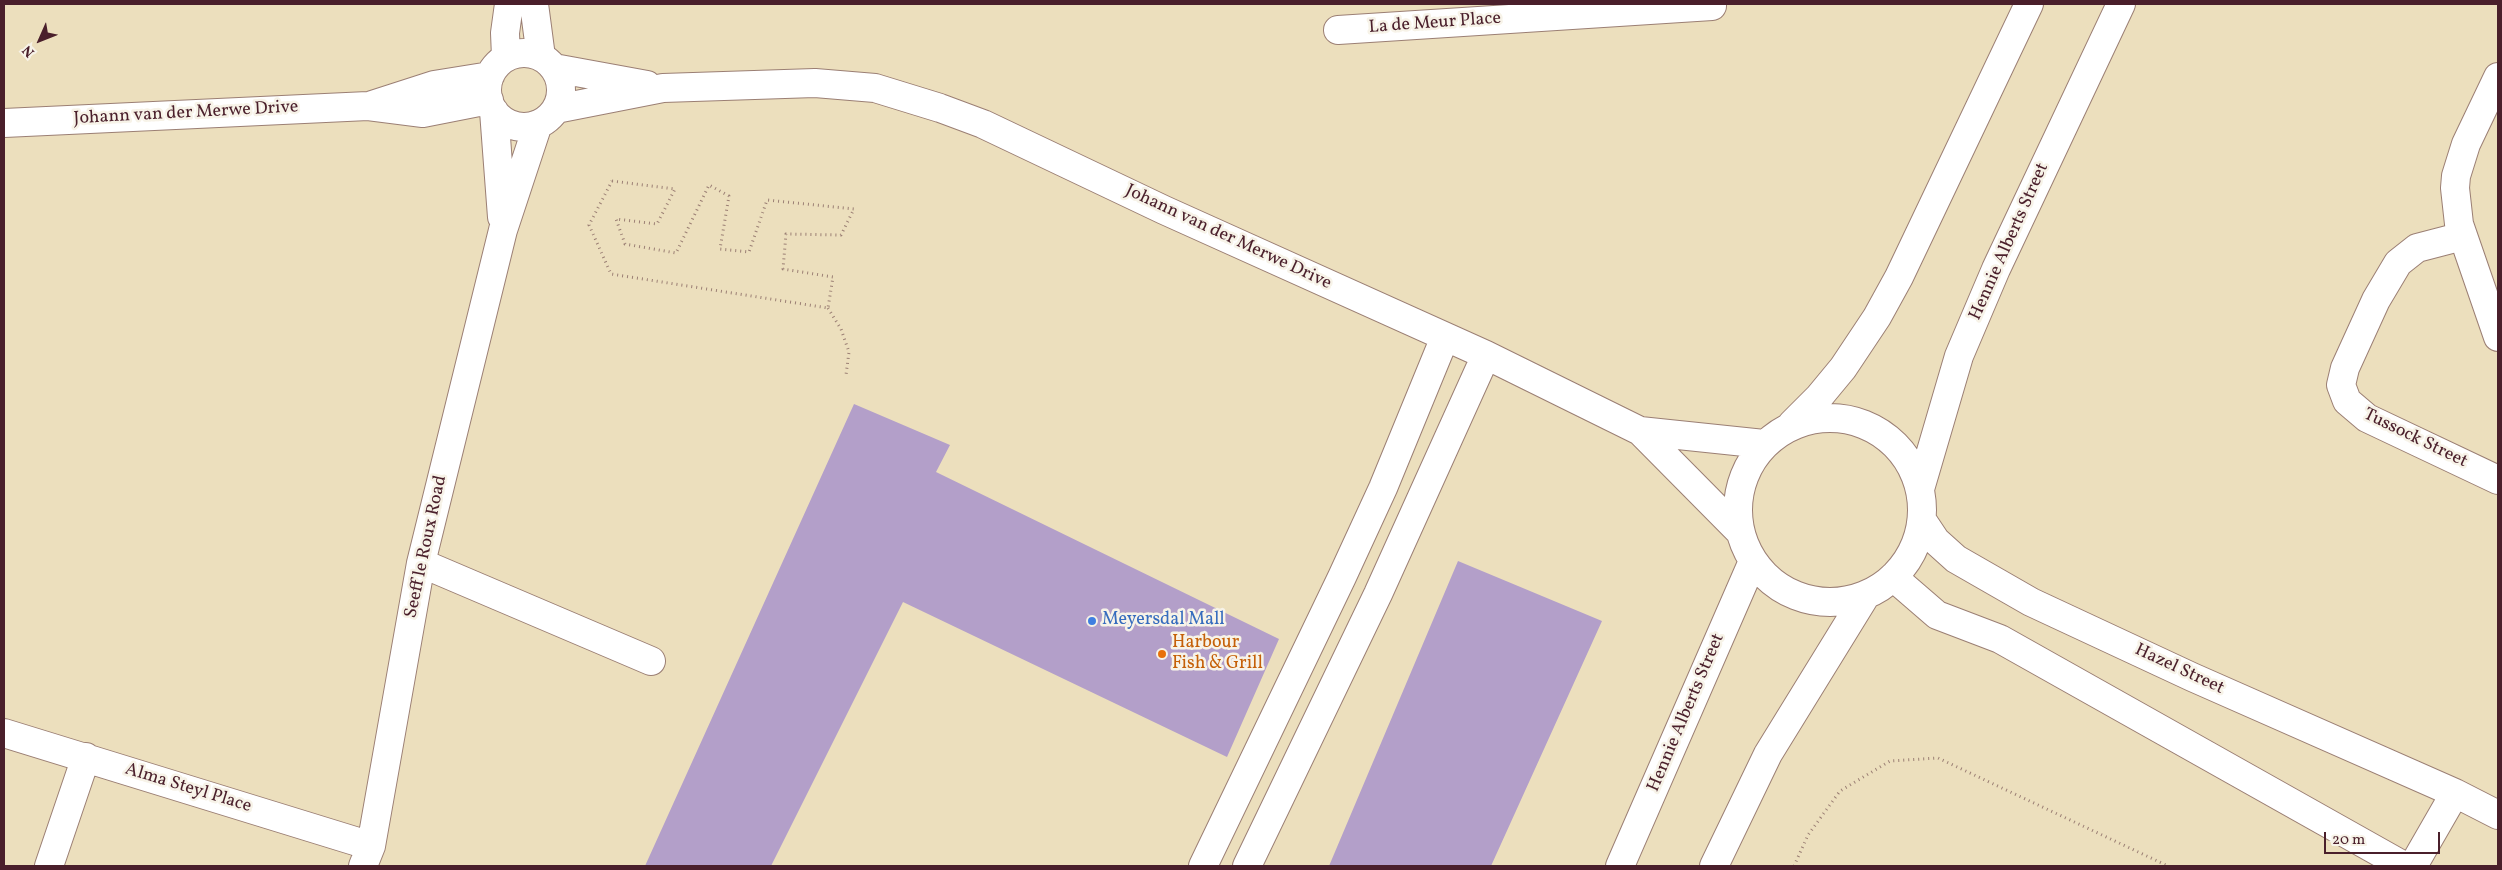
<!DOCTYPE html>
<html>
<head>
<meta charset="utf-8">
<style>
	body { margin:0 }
	#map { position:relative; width:2502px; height:870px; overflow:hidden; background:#ecdfbd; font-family:Vollkorn,serif }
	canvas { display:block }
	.frame { position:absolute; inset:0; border:5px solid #4a1f2b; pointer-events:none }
	.north { position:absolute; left:15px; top:15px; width:50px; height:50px; -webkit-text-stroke:4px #f7f3e8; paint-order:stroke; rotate:226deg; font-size:14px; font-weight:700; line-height:20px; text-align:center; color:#4a1f2b }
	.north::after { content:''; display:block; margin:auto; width:18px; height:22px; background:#4a1f2b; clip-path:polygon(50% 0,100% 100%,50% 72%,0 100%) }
	.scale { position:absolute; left:2324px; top:832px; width:116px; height:22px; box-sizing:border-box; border:2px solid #4a1f2b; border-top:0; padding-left:6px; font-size:15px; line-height:18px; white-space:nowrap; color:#4a1f2b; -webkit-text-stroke:4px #f7f3e8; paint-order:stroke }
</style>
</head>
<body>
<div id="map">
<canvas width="2502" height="870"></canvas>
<div class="frame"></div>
<div class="north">N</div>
<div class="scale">20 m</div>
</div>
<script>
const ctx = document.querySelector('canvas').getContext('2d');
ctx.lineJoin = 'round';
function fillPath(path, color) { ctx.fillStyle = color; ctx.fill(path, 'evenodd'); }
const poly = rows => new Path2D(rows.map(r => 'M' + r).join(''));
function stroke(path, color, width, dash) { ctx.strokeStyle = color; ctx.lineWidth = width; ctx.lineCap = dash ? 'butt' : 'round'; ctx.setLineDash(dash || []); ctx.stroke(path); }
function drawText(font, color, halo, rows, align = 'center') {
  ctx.font = font + ' Vollkorn,serif'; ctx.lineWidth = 5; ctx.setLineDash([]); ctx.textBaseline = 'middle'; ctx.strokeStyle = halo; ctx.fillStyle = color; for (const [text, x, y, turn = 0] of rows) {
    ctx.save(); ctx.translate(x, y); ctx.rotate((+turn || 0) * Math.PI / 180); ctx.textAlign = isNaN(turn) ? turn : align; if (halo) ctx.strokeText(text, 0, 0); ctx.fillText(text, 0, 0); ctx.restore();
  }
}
fillPath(poly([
	[854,404,950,445,936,472,1279,639,1227,757,903,602,771,866,645,866],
	[1458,561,1602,621,1491,866,1329,866]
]), '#b39fc9');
const minor = poly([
	[534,4,541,57],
	[1338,30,1712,6],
	'487 90a37 37 0 1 1 74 0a37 37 0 1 1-74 0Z',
	[506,57,505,33,509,4],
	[554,68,647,85],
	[2498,77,2466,144,2456,176,2455,188,2459,224,2498,337],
	[372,105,434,85,490,76],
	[556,109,663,88,815,83,875,88,940,108,983,124,1164,210,1486,355,1640,431,1740,532],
	[494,111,502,217],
	[4,123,368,106,423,113,489,100],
	[2463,236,2417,248,2398,263,2376,300,2345,368,2341,385,2347,401,2367,418,2498,480],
	'1738 510a92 92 0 1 1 184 0a92 92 0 1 1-184 0Z',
	[1792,424,1819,397,1843,368,1877,317,1899,277,2029,4],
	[1640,431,1764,444],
	[1920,489,1959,356,1996,269,2121,4],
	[1922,520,1936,541,1956,559,2031,602,2192,677,2455,793,2498,815],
	[421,563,651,661],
	[1893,577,1937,615,2000,639,2404,866],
	[4,733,371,846],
	[49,866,86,757],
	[363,866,371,846,421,563,503,230,538,124],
	[1203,866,1342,577,1383,488,1445,337],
	[1247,866,1378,594,1486,355],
	[1620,866,1753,561],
	[1714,866,1768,754,1866,595],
	[2413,866,2455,793]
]);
stroke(minor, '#9b7f74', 30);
stroke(poly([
	[612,181,675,189,657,224,616,219,625,244,676,253,709,185,729,196,720,249,749,252,767,200,854,209,841,235,786,234,783,269,833,277,828,308,611,274,589,225,612,181],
	[828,308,841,329,849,352,846,375],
	[1794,866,1808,835,1840,791,1890,761,1938,758,2168,866]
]), '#9b7f74', 3, [1, 4]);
stroke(minor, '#fff', 28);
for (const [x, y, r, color] of [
	[1092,621,5,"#3f7fe0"],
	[1162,654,5,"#e8710a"]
]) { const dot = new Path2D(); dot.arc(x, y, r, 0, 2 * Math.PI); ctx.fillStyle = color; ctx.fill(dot); stroke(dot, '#f7f3e8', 2); }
drawText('18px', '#4a1f2b', '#f7f3e8', [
	["La de Meur Place",1435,24,-4],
	["Johann van der Merwe Drive",186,114,-3],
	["Johann van der Merwe Drive",1228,238,25],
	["Hennie Alberts Street",2010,242,-66],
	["Tussock Street",2415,439,26],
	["Seeff le Roux Road",427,547,-78],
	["Hazel Street",2179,670,25],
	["Hennie Alberts Street",1687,713,-67],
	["Alma Steyl Place",188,789,17]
]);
drawText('18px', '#366cbe', '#f7f3e8', [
	["Meyersdal Mall",1102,621]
], 'left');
drawText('18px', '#c56008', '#f7f3e8', [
	["Harbour",1172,644],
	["Fish & Grill",1172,665]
], 'left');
</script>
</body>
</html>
